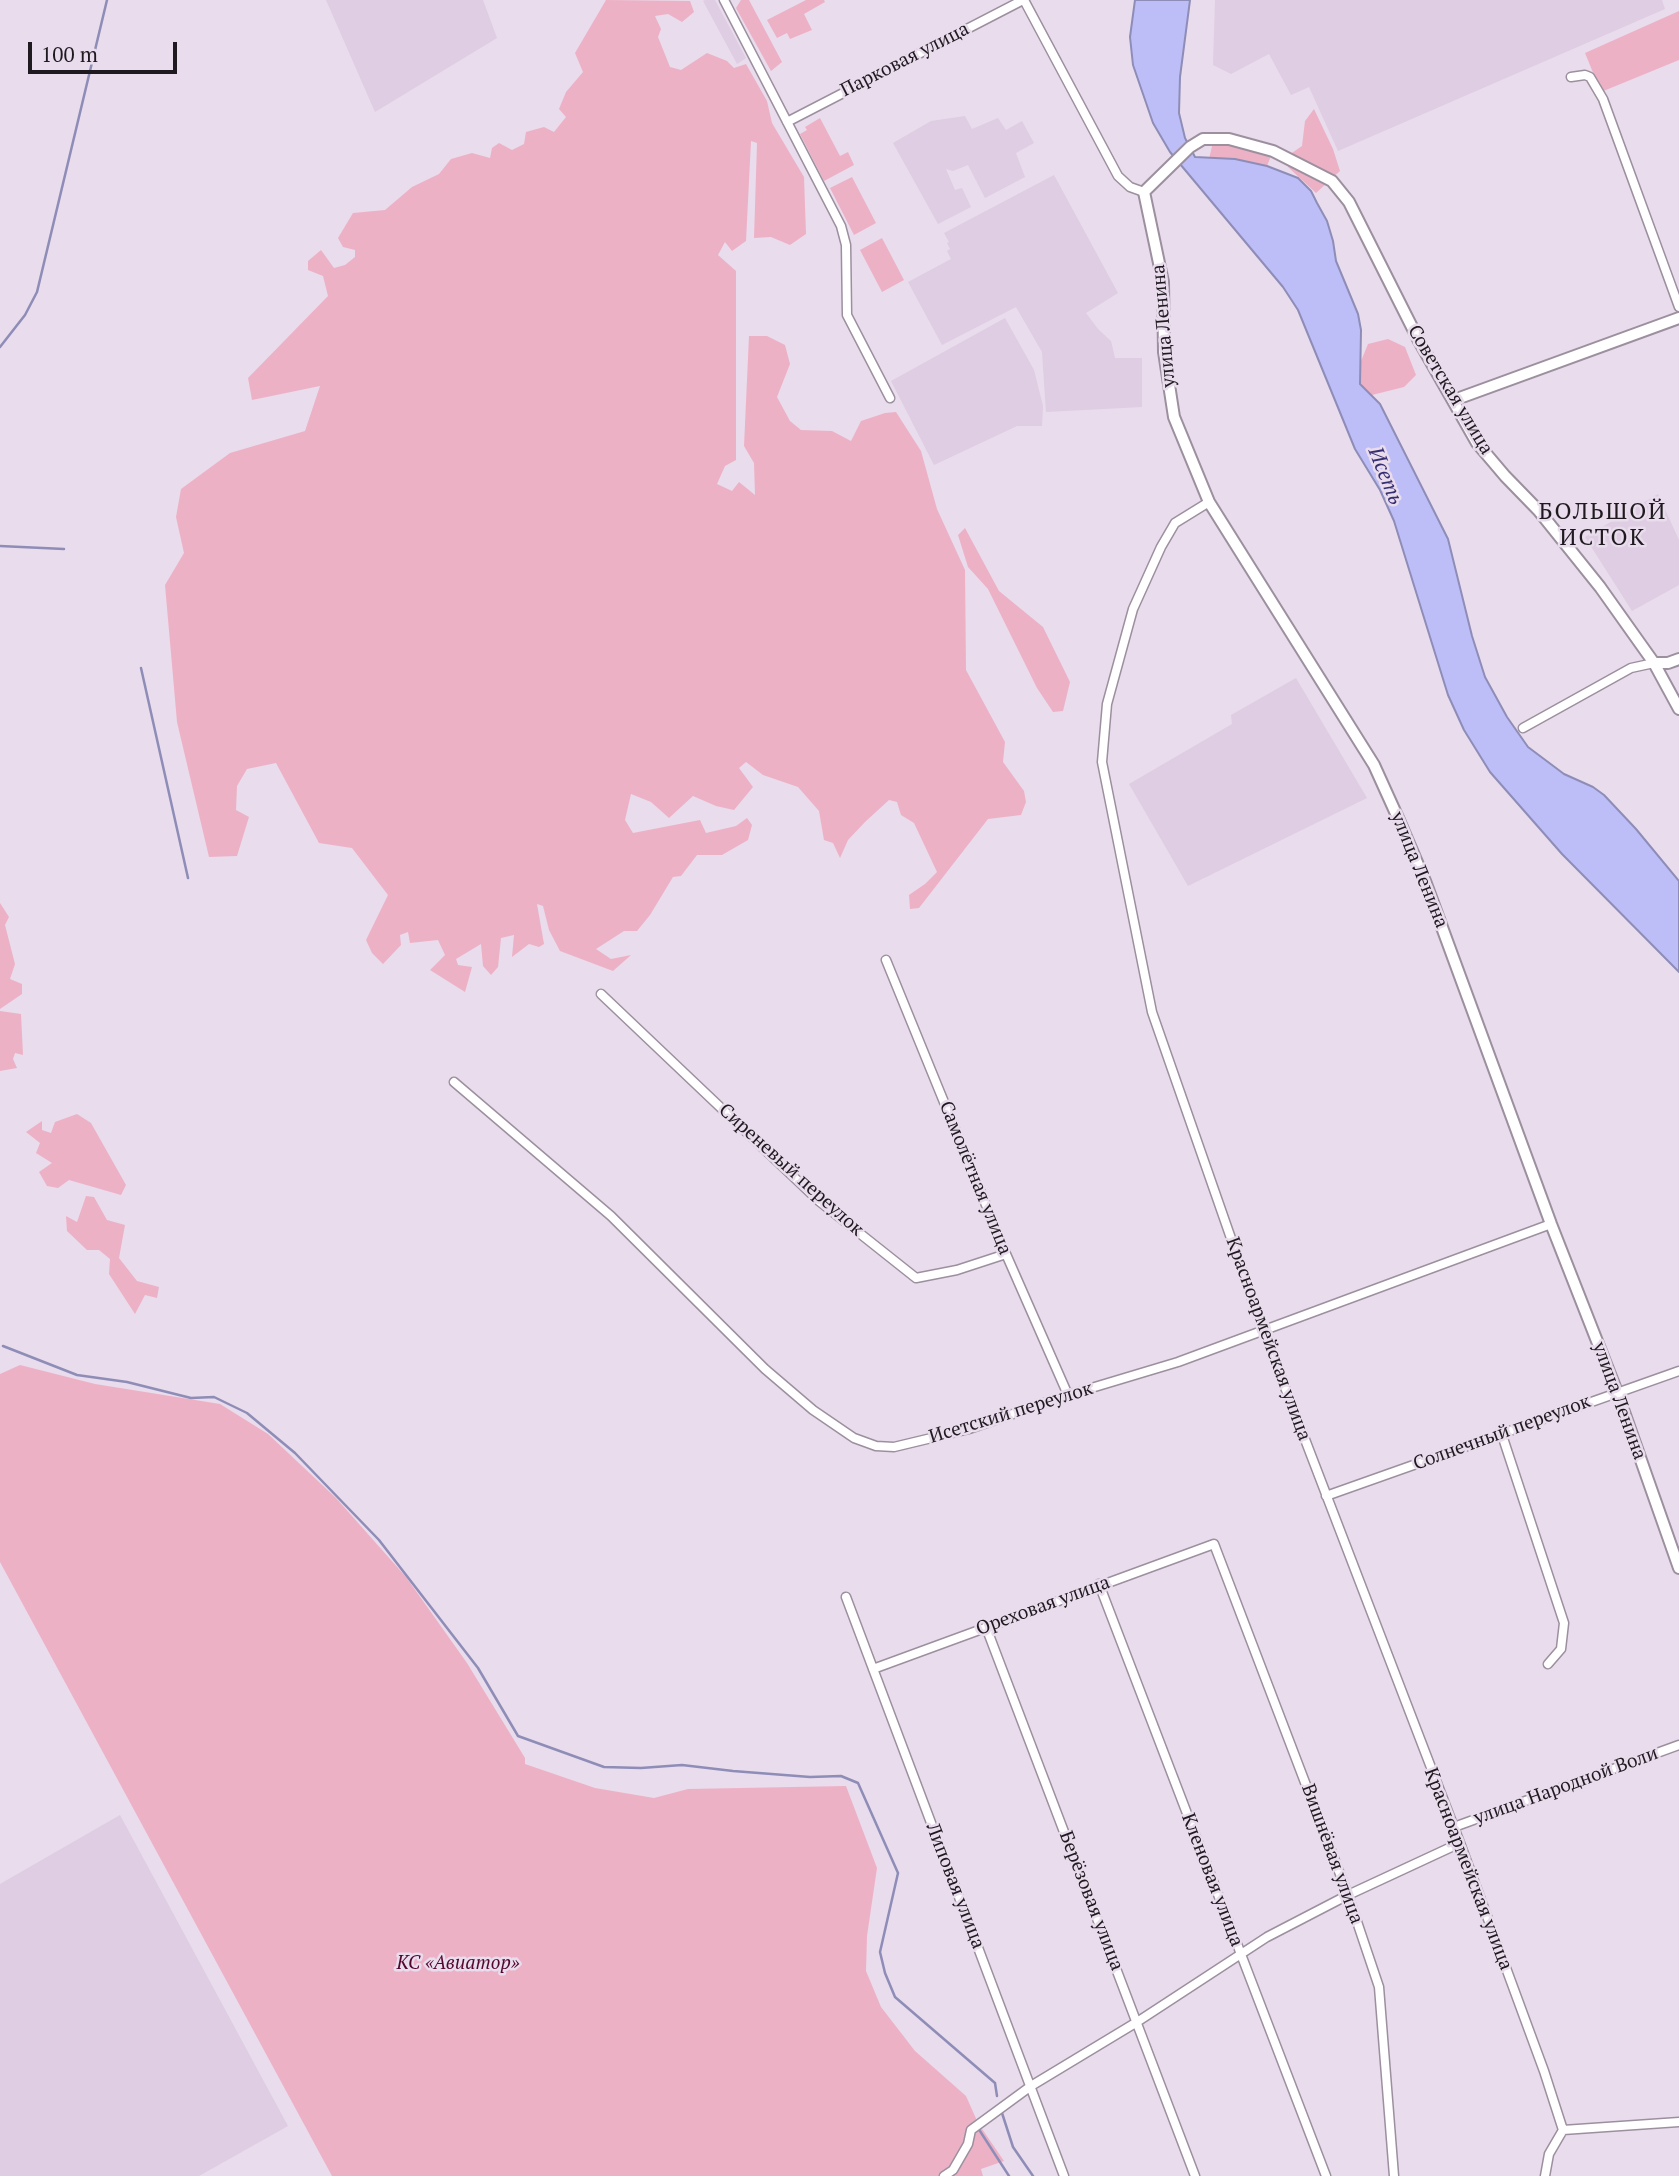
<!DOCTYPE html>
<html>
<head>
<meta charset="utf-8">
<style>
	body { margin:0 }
	#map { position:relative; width:1679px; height:2176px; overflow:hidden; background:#e9dcec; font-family:"PT Serif",serif }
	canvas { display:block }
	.scale { position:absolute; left:28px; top:42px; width:149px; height:32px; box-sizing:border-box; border:4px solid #1f1a20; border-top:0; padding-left:9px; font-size:21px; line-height:24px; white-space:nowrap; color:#1f1a20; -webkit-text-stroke:5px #e9dcec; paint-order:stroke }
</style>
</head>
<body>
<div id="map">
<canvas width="1679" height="2176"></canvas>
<div class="scale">100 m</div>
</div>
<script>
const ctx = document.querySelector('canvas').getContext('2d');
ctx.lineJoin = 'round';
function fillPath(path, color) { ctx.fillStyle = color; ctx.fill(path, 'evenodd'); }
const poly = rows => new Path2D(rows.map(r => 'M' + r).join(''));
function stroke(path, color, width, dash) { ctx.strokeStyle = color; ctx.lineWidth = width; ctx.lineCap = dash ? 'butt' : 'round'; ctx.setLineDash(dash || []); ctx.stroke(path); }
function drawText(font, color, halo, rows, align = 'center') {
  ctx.font = font + ' "PT Serif",serif'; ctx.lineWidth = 5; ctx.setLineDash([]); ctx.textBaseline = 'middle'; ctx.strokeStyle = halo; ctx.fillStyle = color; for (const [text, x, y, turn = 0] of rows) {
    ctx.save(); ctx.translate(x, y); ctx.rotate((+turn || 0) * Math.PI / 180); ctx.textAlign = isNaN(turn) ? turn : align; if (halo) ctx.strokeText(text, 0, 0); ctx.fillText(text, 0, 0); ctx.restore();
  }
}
fillPath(poly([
	[326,0,483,0,497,38,375,112],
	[705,0,715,0,746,58,737,64,703,1],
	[1215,0,1662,0,1665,9,1338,151,1309,87,1291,95,1269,54,1231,74,1213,65],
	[965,116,972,129,998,118,1006,130,1022,121,1034,143,1016,153,1025,177,985,198,968,165,953,171,946,169,955,190,962,188,971,207,938,224,893,143,931,121],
	[1054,175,1118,293,1086,313,1098,329,1111,341,1115,358,1142,358,1142,407,1046,412,1042,352,1016,307,942,345,908,282,951,259,947,251,950,249,947,243,949,242,944,233],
	[1005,318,1034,370,1043,406,1042,426,1017,426,934,465,891,381],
	[1658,494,1679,540,1679,585,1632,611,1585,537],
	[1296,678,1367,798,1188,886,1129,784,1232,724,1231,715],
	[120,1815,288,2126,199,2176,0,2176,0,1884]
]), '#dfcde3');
fillPath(poly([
	[606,0,690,1,694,12,682,22,668,14,655,16,661,29,658,37,670,67,681,70,707,53,727,61,734,68,746,64,767,101,772,123,804,177,806,234,790,245,771,237,754,238,757,143,751,141,746,241,732,251,725,242,718,255,736,271,736,460,725,466,717,484,732,491,739,482,755,495,754,463,744,446,749,336,767,336,785,345,790,364,777,397,790,421,801,430,832,431,851,441,861,421,885,413,896,412,921,451,937,509,965,570,966,670,1005,742,1003,762,1024,791,1026,802,1021,815,988,819,919,908,910,909,909,895,925,884,937,872,914,823,901,815,897,802,889,800,865,822,848,840,840,858,833,843,824,840,819,811,798,787,763,775,746,762,739,768,753,787,734,810,716,806,693,796,669,818,651,802,631,794,625,820,633,833,700,820,706,833,736,826,747,818,752,825,748,840,722,855,697,855,681,876,673,877,650,915,637,931,624,931,596,949,611,959,631,955,613,971,560,951,549,930,543,906,537,904,544,944,539,947,529,944,512,957,514,935,501,938,498,967,491,975,483,966,481,944,456,959,458,965,472,967,465,992,430,970,445,955,438,940,410,943,408,932,400,935,401,945,383,964,372,953,366,940,388,895,352,848,319,843,276,763,247,769,237,786,236,810,249,817,237,856,209,857,177,722,165,585,184,553,176,517,181,489,230,453,305,431,320,386,252,400,248,378,328,296,323,276,308,270,308,261,321,250,334,268,345,265,355,257,355,250,343,247,338,238,353,213,385,210,412,187,439,174,451,159,472,153,490,158,492,148,499,143,512,150,524,144,526,132,544,127,554,132,566,117,559,109,566,92,583,72,575,53],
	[741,0,749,0,782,62,771,71,736,8],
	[806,0,824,0,825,2,804,14,812,30,790,39,787,33,777,38,767,20],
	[1679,11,1679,60,1601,92,1585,53],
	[1314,109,1333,149,1340,171,1316,193,1288,167,1286,157,1302,146,1305,121],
	[820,118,840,156,848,152,854,165,824,181,800,134,807,130,805,127],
	[1213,142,1265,147,1271,156,1267,166,1235,159,1209,159],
	[852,177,876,223,854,235,830,188],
	[882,238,904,280,882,292,860,250],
	[1388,339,1405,347,1416,375,1404,387,1372,395,1360,384,1359,366,1368,344],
	[965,528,999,591,1043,627,1070,682,1063,711,1053,712,1037,688,988,589,968,567,958,535],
	[0,903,9,917,5,925,15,964,10,979,22,984,22,994,0,1009],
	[0,1011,21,1014,23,1055,15,1053,13,1059,17,1068,0,1071],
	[77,1114,91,1123,126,1185,121,1195,69,1180,58,1188,47,1186,39,1172,52,1163,36,1153,40,1143,26,1132,42,1121,42,1130,51,1133,55,1122],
	[86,1196,94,1197,107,1220,125,1225,119,1258,137,1281,159,1287,157,1298,145,1295,135,1314,109,1274,110,1259,99,1250,87,1250,67,1231,66,1216,77,1222],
	[20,1365,95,1384,220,1404,268,1434,336,1498,406,1577,467,1663,525,1758,525,1764,595,1788,654,1798,688,1789,846,1786,877,1868,867,1936,866,1971,881,2007,915,2051,966,2096,978,2123,1004,2161,981,2169,983,2176,332,2176,0,1562,0,1374]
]), '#edb1c5');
const water = poly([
	[1135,0,1190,0,1180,77,1179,113,1185,138,1195,157,1235,159,1267,166,1298,178,1311,191,1317,203,1327,221,1333,241,1336,261,1358,314,1361,330,1360,384,1380,404,1448,539,1472,636,1485,677,1507,717,1528,747,1564,774,1593,787,1604,795,1636,829,1679,881,1679,972,1562,854,1490,772,1464,730,1448,695,1394,521,1380,490,1355,449,1298,310,1283,287,1170,152,1153,123,1133,65,1130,37,1135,0]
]);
fillPath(water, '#bdbef8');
stroke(water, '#8e8db7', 2);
stroke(poly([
	[0,347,25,315,37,292,107,0],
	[0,546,64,549],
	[141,668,188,878],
	[3,1346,77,1375,127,1382,191,1398,214,1397,247,1413,295,1453,379,1540,478,1668,518,1736,604,1767,641,1768,682,1765,733,1771,810,1777,841,1776,858,1783,898,1873,880,1952,885,1973,895,1997,995,2083,997,2096],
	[1002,2113,1013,2147,1033,2176],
	[978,2128,1009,2176]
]), '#8e8db7', 2.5);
const street = poly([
	[724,0,841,226,846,245,847,315,890,398],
	[1024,0,1118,176,1130,187,1144,192],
	[1571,77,1585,75,1590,77,1603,99,1679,307],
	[787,122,1023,0],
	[1209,502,1175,523,1161,547,1133,609,1107,704,1102,762,1152,1012,1263,1330,1460,1843,1544,2071,1563,2130,1549,2154,1545,2176],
	[1523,728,1631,668,1654,663],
	[886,960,1006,1254,1068,1395],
	[601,994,819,1201,916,1278,957,1270,1006,1254],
	[454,1082,611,1216,765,1369,813,1410,854,1438,876,1446,894,1447,969,1429,1068,1395,1178,1362,1551,1224],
	[1502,1435,1564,1623,1561,1649,1548,1664],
	[1326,1496,1679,1371],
	[1099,1584,1326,2176],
	[846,1597,1064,2176],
	[986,1627,1195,2176],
	[873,1669,1214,1544,1348,1895,1379,1987,1394,2176],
	[1454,1827,1679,1745],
	[1563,2130,1679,2122],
	[944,2176,953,2170,968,2144,971,2130,1031,2086,1137,2022,1267,1937,1348,1895,1460,1843]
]);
const secondary = poly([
	[1454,400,1679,318],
	[1654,663,1668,663,1679,659],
	[1679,709,1654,663,1600,587,1539,511,1505,476,1477,443,1419,341,1349,202,1332,181,1273,151,1229,139,1203,139,1190,147,1144,192,1163,282,1164,352,1174,417,1209,502,1374,765,1398,818,1425,881,1551,1224,1617,1392,1679,1568]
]);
stroke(street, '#9c909f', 11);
stroke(secondary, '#9c909f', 14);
stroke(street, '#fff', 8);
stroke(secondary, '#fff', 10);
drawText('19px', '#1f1a20', '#e9dcec', [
	["Парковая улица",905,60,-27],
	["улица Ленина",1164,326,-95],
	["Советская улица",1450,390,59],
	["улица Ленина",1419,870,68],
	["Сиреневый переулок",791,1170,42],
	["Самолётная улица",975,1178,68],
	["Красноармейская улица",1268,1339,70],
	["улица Ленина",1619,1401,70],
	["Исетский переулок",1011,1413,-17],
	["Солнечный переулок",1502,1433,-20],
	["Ореховая улица",1043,1606,-20],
	["улица Народной Воли",1566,1786,-20],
	["Вишнёвая улица",1332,1854,70],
	["Красноармейская улица",1468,1869,69],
	["Кленовая улица",1212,1880,69],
	["Липовая улица",955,1886,69],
	["Берёзовая улица",1091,1901,69]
]);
drawText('italic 19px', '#53062d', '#e9dcec', [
	["КС «Авиатор»",458,1964]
]);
drawText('italic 21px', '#352e71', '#e9dcec', [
	["Исеть",1385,476,68]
]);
ctx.letterSpacing = '2px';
drawText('23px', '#1f1a20', '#e9dcec', [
	["БОЛЬШОЙ",1603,512],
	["ИСТОК",1603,538]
]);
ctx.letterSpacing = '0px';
</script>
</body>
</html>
